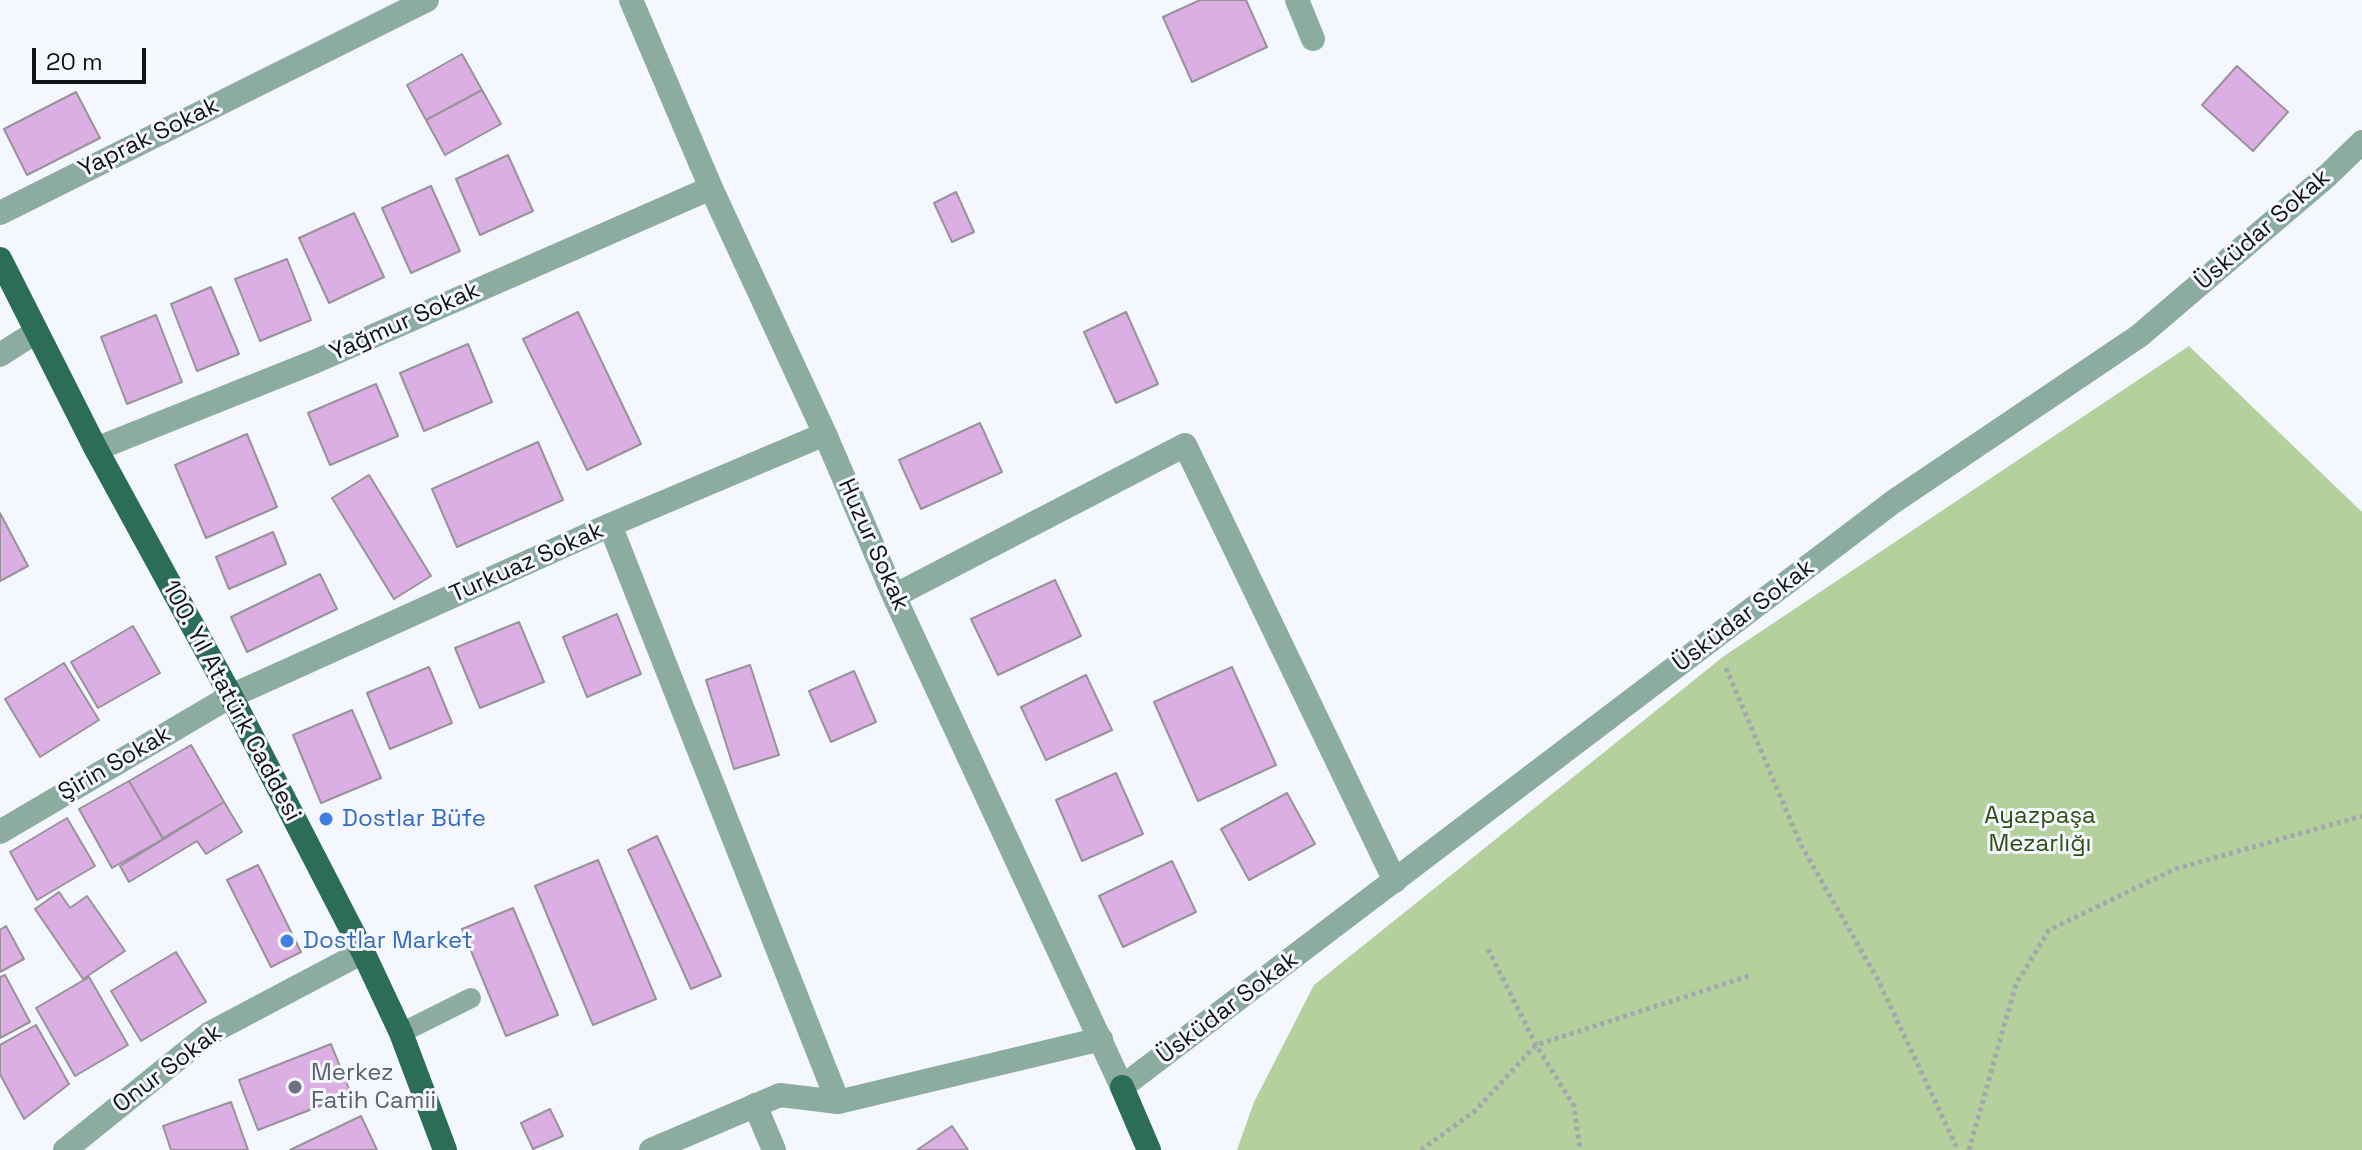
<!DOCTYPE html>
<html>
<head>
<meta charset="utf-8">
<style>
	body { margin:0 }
	#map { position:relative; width:2362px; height:1150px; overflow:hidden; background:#f4f7fe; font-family:"Space Grotesk",sans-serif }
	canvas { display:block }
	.scale { position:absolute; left:32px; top:48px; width:114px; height:36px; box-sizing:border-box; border:4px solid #121316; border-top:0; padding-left:10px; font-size:24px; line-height:28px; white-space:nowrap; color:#121316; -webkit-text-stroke:6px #f4f7fe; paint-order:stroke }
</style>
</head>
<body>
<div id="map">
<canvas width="2362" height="1150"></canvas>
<div class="scale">20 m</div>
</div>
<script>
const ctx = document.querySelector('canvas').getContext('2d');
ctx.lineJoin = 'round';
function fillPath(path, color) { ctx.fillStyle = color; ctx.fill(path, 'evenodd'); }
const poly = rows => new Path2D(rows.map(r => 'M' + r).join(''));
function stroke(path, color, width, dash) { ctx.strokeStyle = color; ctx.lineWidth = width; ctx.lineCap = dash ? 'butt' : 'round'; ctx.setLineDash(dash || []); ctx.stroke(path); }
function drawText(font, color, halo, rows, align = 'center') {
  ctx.font = font + ' "Space Grotesk",sans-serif'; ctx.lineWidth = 6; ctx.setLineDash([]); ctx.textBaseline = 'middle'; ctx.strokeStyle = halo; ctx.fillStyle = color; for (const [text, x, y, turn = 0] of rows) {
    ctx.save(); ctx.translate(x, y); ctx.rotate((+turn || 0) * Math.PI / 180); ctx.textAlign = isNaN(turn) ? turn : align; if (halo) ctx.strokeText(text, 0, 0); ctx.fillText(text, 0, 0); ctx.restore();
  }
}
fillPath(poly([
	[2189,346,2362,512,2362,1150,1237,1150,1254,1102,1314,985,1724,656]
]), '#b4d09d');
const building = poly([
	[1200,0,1246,0,1267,47,1192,82,1163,17,1200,0],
	[462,54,482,90,426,120,407,85,462,54],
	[2237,66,2288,112,2253,151,2202,105,2237,66],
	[482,90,501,124,445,155,426,120,482,90],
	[76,92,100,138,27,175,4,129,76,92],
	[508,155,533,211,480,235,456,179,508,155],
	[431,186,460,251,411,273,382,208,431,186],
	[956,192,974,232,952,242,934,203,956,192],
	[354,213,384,277,329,303,299,238,354,213],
	[287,259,311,320,260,341,235,279,287,259],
	[211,287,239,354,197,371,171,304,211,287],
	[578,312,641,444,587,470,523,339,578,312],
	[1126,312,1158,384,1116,403,1084,332,1126,312],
	[156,315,182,382,127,404,101,337,156,315],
	[468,344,492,402,424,431,400,373,468,344],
	[376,384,398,436,330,465,308,413,376,384],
	[980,423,1002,472,921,509,899,460,980,423],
	[247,434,277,507,206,538,175,465,247,434],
	[538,442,563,500,457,547,432,489,538,442],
	[369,475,431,576,394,599,332,498,369,475],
	[0,513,28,566,0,581,0,513],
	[273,532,286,564,229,589,216,557,273,532],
	[320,574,337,609,247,652,231,617,320,574],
	[1055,580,1081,636,998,675,971,619,1055,580],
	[617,614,641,674,587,697,563,637,617,614],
	[519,622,544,682,480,708,455,648,519,622],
	[133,626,160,673,98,708,71,662,133,626],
	[64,663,99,720,40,757,5,699,64,663],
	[750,665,779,755,734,769,706,680,750,665],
	[429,667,452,723,390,749,367,693,429,667],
	[1232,667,1276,765,1198,801,1154,702,1232,667],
	[854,671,876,722,831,742,809,691,854,671],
	[1086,675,1112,730,1046,760,1021,707,1086,675],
	[352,710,381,778,321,803,293,735,352,710],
	[191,745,224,802,163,838,129,781,191,745],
	[1116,773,1143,834,1082,861,1056,800,1116,773],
	[129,781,163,839,112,868,79,809,129,781],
	[1287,793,1315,844,1249,880,1221,829,1287,793],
	[224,802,242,832,206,854,197,841,129,882,120,866,224,802],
	[67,818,95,866,37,900,10,852,67,818],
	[657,836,721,976,691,989,628,850,657,836],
	[598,860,656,999,593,1025,535,886,598,860],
	[1172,861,1196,912,1123,947,1099,896,1172,861],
	[258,865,301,952,271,967,227,880,258,865],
	[59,892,70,908,87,896,125,951,83,979,35,909,59,892],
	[513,908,558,1015,506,1036,462,929,513,908],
	[6,926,24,959,0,972,0,930,6,926],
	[176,952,206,1002,141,1041,111,991,176,952],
	[5,975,30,1022,0,1038,0,977,5,975],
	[89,977,128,1045,75,1076,36,1008,89,977],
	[36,1025,69,1084,24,1119,0,1074,0,1045,36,1025],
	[331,1044,351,1094,258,1130,239,1080,331,1044],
	[231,1102,248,1150,171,1150,163,1126,231,1102],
	[550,1109,563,1136,533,1149,521,1123,550,1109],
	[361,1116,377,1150,290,1150,361,1116],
	[952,1126,968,1150,917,1150,952,1126]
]);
fillPath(building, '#dbafe4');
stroke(building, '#99929a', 2);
stroke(poly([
	[1726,668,1801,845,1878,980,1958,1150],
	[1488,949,1536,1045,1574,1106,1580,1150],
	[1421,1150,1476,1110,1536,1045,1749,976],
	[1969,1150,2016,984,2049,930,2175,869,2362,816]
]), '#a3a6ab', 5, [4, 4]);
stroke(poly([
	[401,1033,471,998]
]), '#8cac9f', 20);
stroke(poly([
	[631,0,711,188,825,434,894,596,1122,1087,1893,502,2139,336,2328,175,2362,142],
	[1297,0,1313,39],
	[0,213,427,0],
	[0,355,36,332],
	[96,449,314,362,711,188],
	[610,525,838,1102],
	[894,596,1185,445,1395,881],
	[0,832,231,696,610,525,825,434],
	[755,1105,774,1150],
	[65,1150,210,1033,363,952]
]), '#8cac9f', 24);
stroke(poly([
	[651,1150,780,1095,838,1102,1101,1039]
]), '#8cac9f', 24);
stroke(poly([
	[0,259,96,449,231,696,363,952,401,1033,445,1150],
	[1122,1087,1149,1150]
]), '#2c6d58', 24);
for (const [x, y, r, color] of [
	[326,819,8,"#3f7fe0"],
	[287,941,8,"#3f7fe0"],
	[295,1087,8,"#6b7280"]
]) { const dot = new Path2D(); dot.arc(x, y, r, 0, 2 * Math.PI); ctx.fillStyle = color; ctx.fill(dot); stroke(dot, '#f4f7fe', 3); }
drawText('24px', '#121316', '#f4f7fe', [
	["Yaprak Sokak",149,138,-26],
	["Üsküdar Sokak",2263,230,-41],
	["Yağmur Sokak",405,322,-24],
	["Huzur Sokak",873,545,66],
	["Turkuaz Sokak",527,563,-24],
	["Üsküdar Sokak",1744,616,-37],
	["100. Yıl Atatürk Caddesi",231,701,62],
	["Şirin Sokak",115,764,-30],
	["Üsküdar Sokak",1228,1008,-37],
	["Onur Sokak",168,1069,-37]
]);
drawText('24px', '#324e11', '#f4f7fe', [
	["Ayazpaşa",2040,816],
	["Mezarlığı",2040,844]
]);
drawText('24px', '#366cbe', '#f4f7fe', [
	["Dostlar Büfe",342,819],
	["Dostlar Market",303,941]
], 'left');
drawText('24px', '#5b616d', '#f4f7fe', [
	["Merkez",311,1073],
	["Fatih Camii",311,1101]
], 'left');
</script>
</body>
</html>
